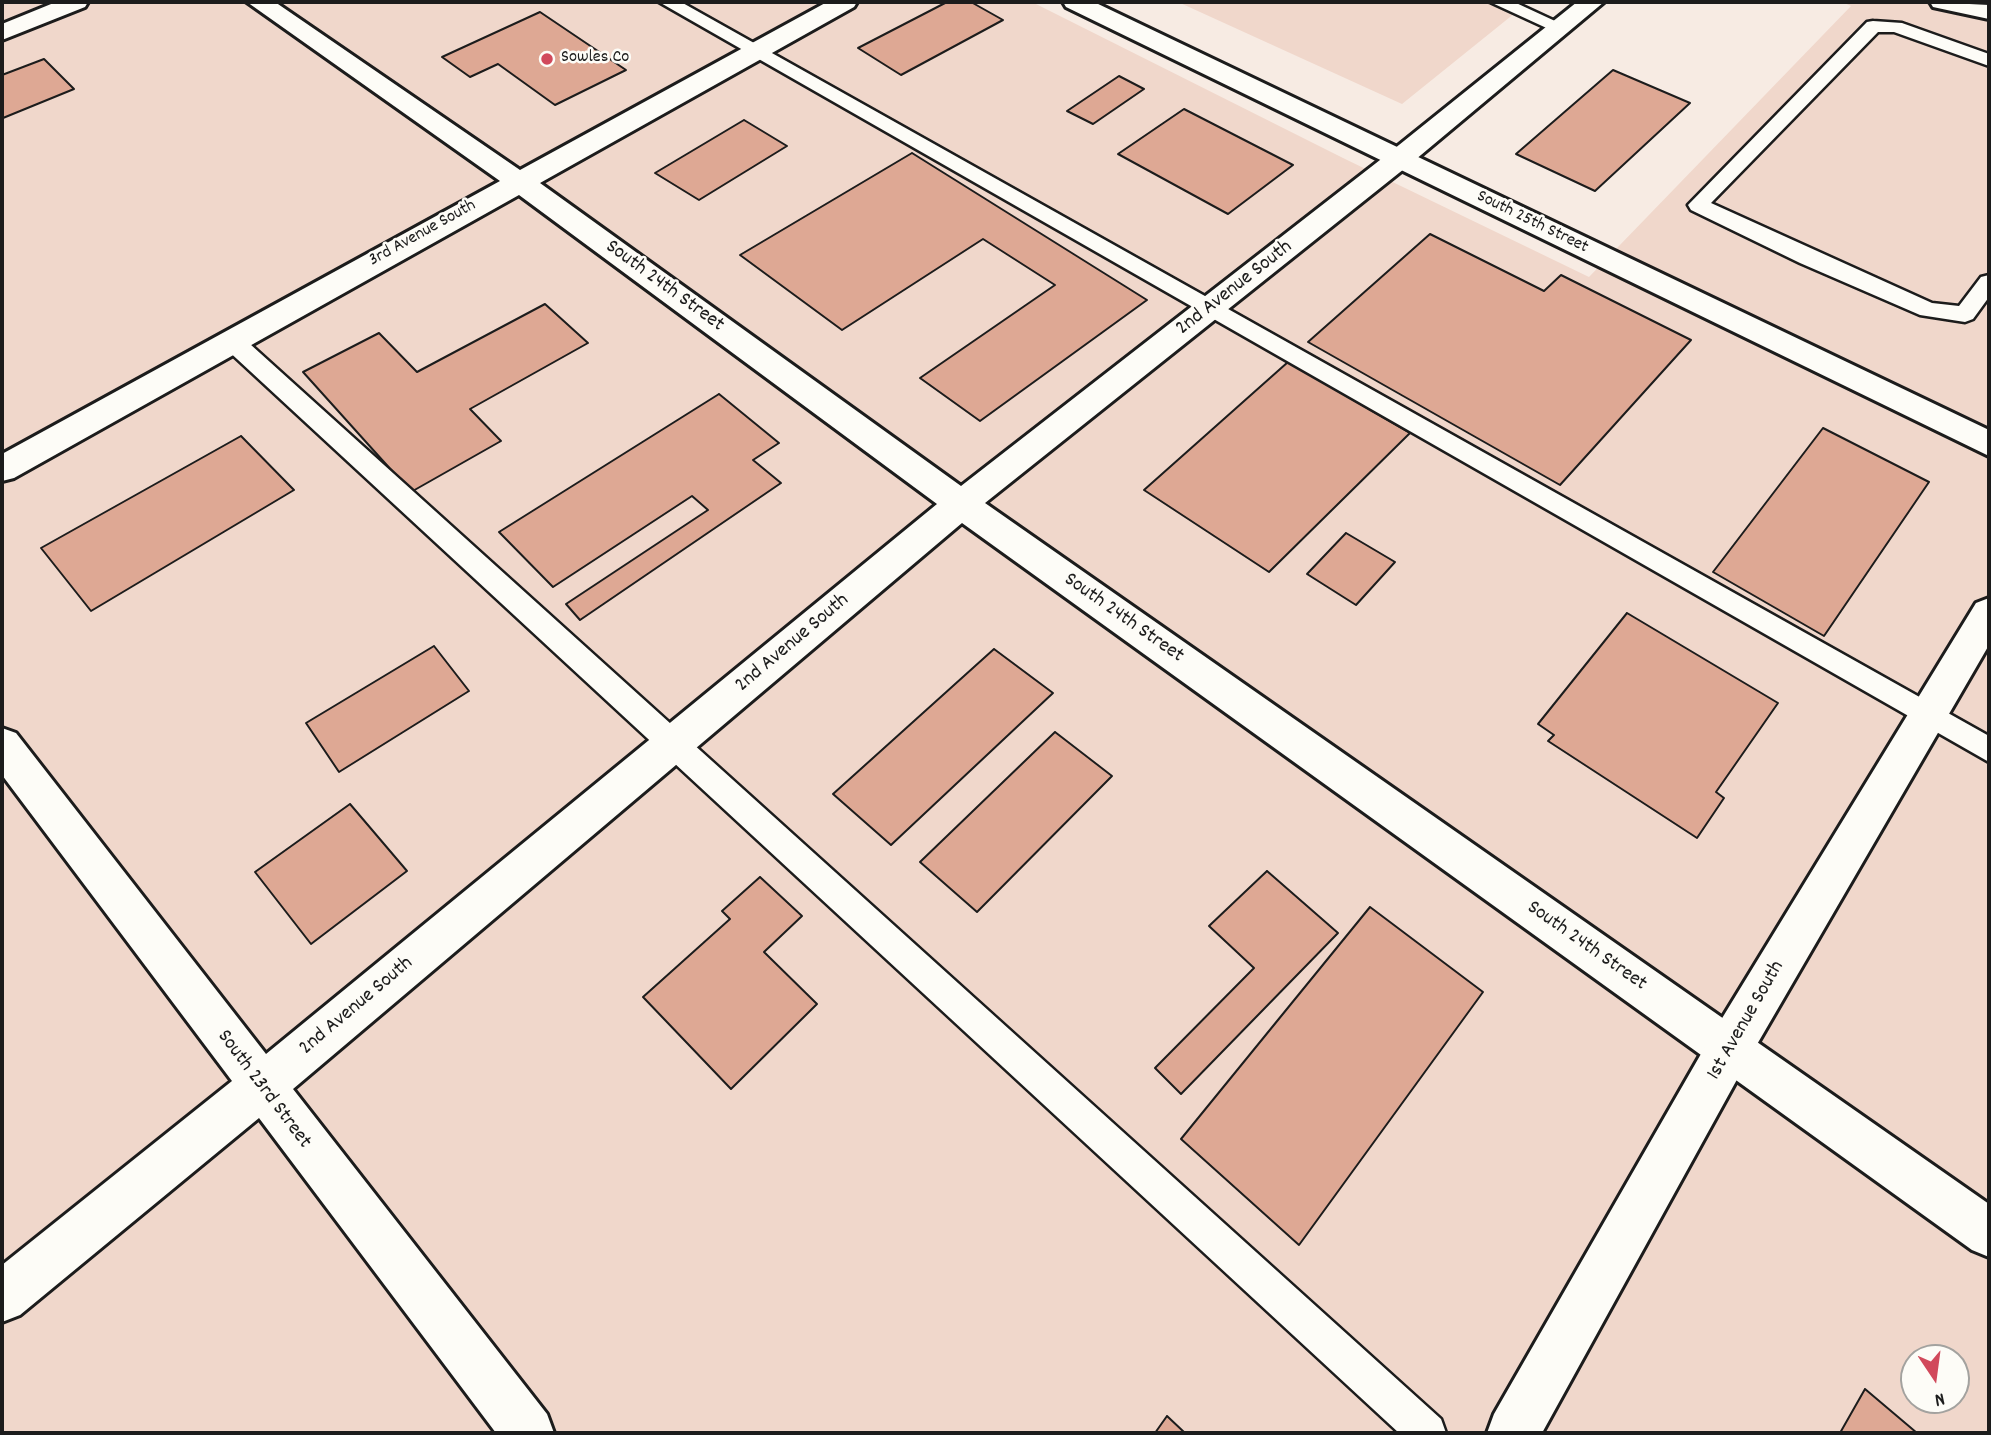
<!DOCTYPE html>
<html>
<head>
<meta charset="utf-8">
<style>
	body { margin:0 }
	#map { position:relative; width:1991px; height:1435px; overflow:hidden; background:#f7ebe3; font-family:Dekko,sans-serif }
	canvas { display:block }
	.frame { position:absolute; inset:0; border:4px solid #1c1c1c; pointer-events:none }
	.north { position:absolute; left:1900px; top:1344px; width:70px; height:70px; box-sizing:border-box; background:#fdfcf7; border:2px solid #a3a29f; border-radius:50%; rotate:167deg; font-size:19px; font-weight:700; line-height:28px; text-align:center; color:#1c1c1c }
	.north::after { content:''; display:block; margin:auto; width:24px; height:32px; background:#d1495b; clip-path:polygon(50% 0,100% 100%,50% 72%,0 100%) }
</style>
</head>
<body>
<div id="map">
<canvas width="1991" height="1435"></canvas>
<div class="frame"></div>
<div class="north">N</div>
</div>
<script>
const ctx = document.querySelector('canvas').getContext('2d');
ctx.lineJoin = 'round';
function fillPath(path, color) { ctx.fillStyle = color; ctx.fill(path, 'evenodd'); }
const poly = rows => new Path2D(rows.map(r => 'M' + r).join(''));
function stroke(path, color, width, dash) { ctx.strokeStyle = color; ctx.lineWidth = width; ctx.lineCap = dash ? 'butt' : 'round'; ctx.setLineDash(dash || []); ctx.stroke(path); }
function drawText(font, color, halo, rows, align = 'center') {
  ctx.font = font + ' Dekko,sans-serif'; ctx.lineWidth = 5; ctx.setLineDash([]); ctx.textBaseline = 'middle'; ctx.strokeStyle = halo; ctx.fillStyle = color; for (const [text, x, y, turn = 0] of rows) {
    ctx.save(); ctx.translate(x, y); ctx.rotate((+turn || 0) * Math.PI / 180); ctx.textAlign = isNaN(turn) ? turn : align; if (halo) ctx.strokeText(text, 0, 0); ctx.fillText(text, 0, 0); ctx.restore();
  }
}
fillPath(poly([
	[2,2,1032,2,1343,158,1589,277,1851,6,1842,2,1989,2,1989,1433,2,1433],
	[1914,1358,1956,1358,1956,1400,1914,1400],
	[1178,2,1488,2,1515,13,1402,104]
]), '#f0d7cb');
const building = poly([
	[947,2,971,2,1003,20,901,75,858,48,947,2],
	[540,12,626,70,555,105,498,64,470,77,442,57,540,12],
	[44,59,74,89,3,118,2,75,44,59],
	[1613,70,1690,103,1595,191,1516,154,1613,70],
	[1119,76,1144,89,1093,124,1067,111,1119,76],
	[1184,109,1293,165,1228,214,1118,154,1184,109],
	[744,120,787,146,699,200,655,173,744,120],
	[912,153,1147,300,980,421,920,378,1055,285,983,239,842,330,740,255,912,153],
	[1430,234,1544,291,1561,275,1691,340,1560,485,1308,342,1430,234],
	[545,304,588,343,470,409,501,441,411,492,303,372,379,333,417,372,545,304],
	[1288,362,1410,433,1269,572,1144,490,1288,362],
	[719,394,779,443,753,460,781,483,580,620,566,604,708,510,692,496,553,587,499,532,719,394],
	[1823,428,1929,482,1824,636,1713,572,1823,428],
	[241,436,294,490,91,611,41,548,241,436],
	[1346,533,1395,562,1356,605,1307,574,1346,533],
	[1627,613,1778,703,1716,792,1724,798,1697,838,1548,741,1554,735,1538,724,1627,613],
	[434,646,469,691,339,772,306,723,434,646],
	[994,649,1053,693,891,845,833,794,994,649],
	[1055,732,1112,776,977,912,920,862,1055,732],
	[350,804,407,871,311,944,255,872,350,804],
	[1267,871,1338,933,1181,1094,1155,1068,1254,968,1209,926,1267,871],
	[760,877,802,916,764,952,817,1004,731,1089,643,997,730,919,722,911,760,877],
	[1370,907,1483,992,1299,1245,1181,1139,1370,907],
	[1865,1389,1917,1433,1840,1433,1865,1389],
	[1167,1416,1185,1433,1155,1433,1167,1416]
]);
fillPath(building, '#dea894');
stroke(building, '#1c1c1c', 2);
const lane = poly([
	[659,2,681,2,1989,736,1989,762,659,2],
	[1490,2,1514,2,1568,27,1559,32,1553,31,1490,2],
	[1873,21,1902,23,1989,54,1989,66,1894,32,1878,32,1711,203,1932,303,1959,306,1981,277,1989,275,1989,297,1973,319,1965,322,1920,315,1800,263,1691,210,1688,205,1867,22,1873,21],
	[232,333,240,335,1441,1419,1446,1433,1399,1433,224,347,221,341,224,335,232,333]
]);
const street = poly([
	[56,2,88,2,85,7,2,40,2,24,56,2],
	[247,2,275,2,520,170,827,2,857,2,854,7,540,183,961,486,1389,153,1577,2,1604,2,1409,165,985,503,1989,1204,1989,1257,1972,1250,962,523,293,1089,547,1414,554,1433,496,1433,259,1118,20,1315,2,1322,2,1265,232,1081,2,775,2,728,16,733,266,1054,937,504,519,195,14,478,2,481,2,454,500,181,247,2],
	[1930,2,1989,5,1989,19,1933,7,1930,2]
]);
const secondary = poly([
	[1063,2,1094,2,1989,430,1989,456,1066,7,1063,2],
	[1989,598,1989,645,1745,1065,1542,1433,1487,1433,1494,1414,1713,1033,1976,603,1989,598]
]);
stroke(lane, '#1c1c1c', 5);
stroke(street, '#1c1c1c', 6);
stroke(secondary, '#1c1c1c', 6);
fillPath(lane, '#fdfcf7');
fillPath(street, '#fdfcf7');
fillPath(secondary, '#fdfcf7');
for (const [x, y, r, color] of [
	[547,59,7,"#d1495b"]
]) { const dot = new Path2D(); dot.arc(x, y, r, 0, 2 * Math.PI); ctx.fillStyle = color; ctx.fill(dot); stroke(dot, '#fdfcf7', 2.5); }
drawText('18px', '#1c1c1c', '#fdfcf7', [
	["Sowles Co",561,59]
], 'left');
drawText('18px', '#1c1c1c', '#fdfcf7', [
	["South 25th Street",1532,223,26],
	["3rd Avenue South",423,234,-29]
]);
drawText('21px', '#1c1c1c', '#fdfcf7', [
	["South 24th Street",664,287,36],
	["2nd Avenue South",1235,289,-38],
	["South 24th Street",1123,619,35],
	["2nd Avenue South",793,644,-40],
	["South 24th Street",1586,947,35],
	["2nd Avenue South",357,1007,-40],
	["1st Avenue South",1747,1021,-60],
	["South 23rd Street",263,1090,53]
]);
</script>
</body>
</html>
